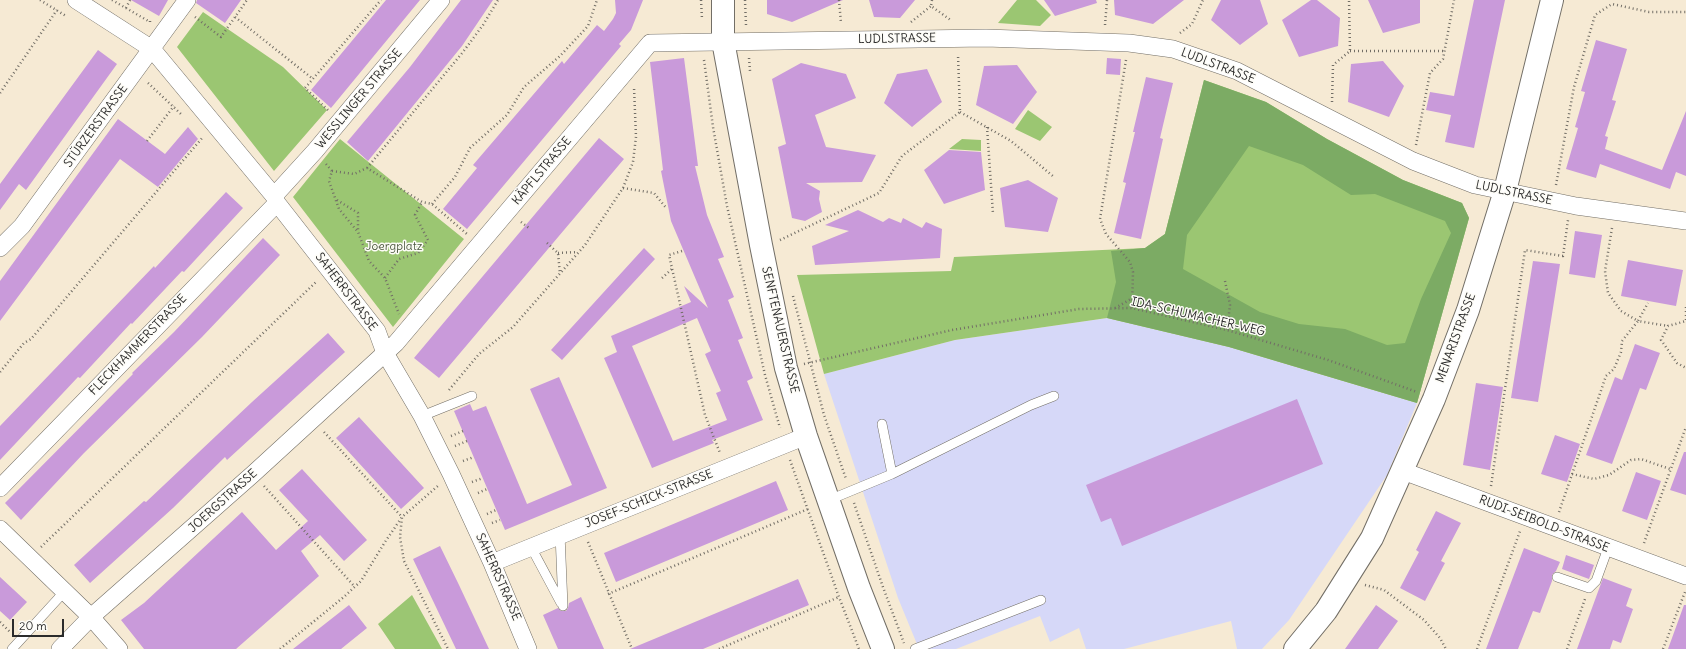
<!DOCTYPE html>
<html>
<head>
<meta charset="utf-8">
<style>
	body { margin:0 }
	#map { position:relative; width:1686px; height:649px; overflow:hidden; background:#f6ead4; font-family:Delius,sans-serif }
	canvas { display:block }
	.scale { position:absolute; left:12px; top:619px; width:52px; height:18px; box-sizing:border-box; border:2px solid #2b2b2b; border-top:0; padding-left:5px; font-size:12px; line-height:14px; white-space:nowrap; color:#2b2b2b; -webkit-text-stroke:3px #fdfcf7; paint-order:stroke }
</style>
</head>
<body>
<div id="map">
<canvas width="1686" height="649"></canvas>
<div class="scale">20 m</div>
</div>
<script>
const ctx = document.querySelector('canvas').getContext('2d');
ctx.lineJoin = 'round';
function fillPath(path, color) { ctx.fillStyle = color; ctx.fill(path, 'evenodd'); }
const poly = rows => new Path2D(rows.map(r => 'M' + r).join(''));
function stroke(path, color, width, dash) { ctx.strokeStyle = color; ctx.lineWidth = width; ctx.lineCap = dash ? 'butt' : 'round'; ctx.setLineDash(dash || []); ctx.stroke(path); }
function drawText(font, color, halo, rows, align = 'center') {
  ctx.font = font + ' Delius,sans-serif'; ctx.lineWidth = 3; ctx.setLineDash([]); ctx.textBaseline = 'middle'; ctx.strokeStyle = halo; ctx.fillStyle = color; for (const [text, x, y, turn = 0] of rows) {
    ctx.save(); ctx.translate(x, y); ctx.rotate((+turn || 0) * Math.PI / 180); ctx.textAlign = isNaN(turn) ? turn : align; if (halo) ctx.strokeText(text, 0, 0); ctx.fillText(text, 0, 0); ctx.restore();
  }
}
fillPath(poly([
	[1107,318,1229,347,1417,403,1387,475,1289,620,1262,649,1237,649,1231,621,1124,649,1086,649,1079,628,1050,642,1040,616,956,649,919,649,898,598,824,374,955,340]
]), '#d6d8f8');
fillPath(poly([
	[1017,0,1036,0,1051,15,1040,26,998,23],
	[203,12,283,67,327,110,274,171,177,47],
	[1204,80,1266,102,1327,139,1403,180,1462,203,1469,218,1417,403,1229,347,1107,318,955,340,824,374,797,275,951,271,954,257,1145,248,1165,234],
	[1028,110,1052,127,1040,141,1015,129],
	[340,139,464,239,393,327,293,197],
	[962,139,981,140,981,151,949,149],
	[412,595,442,649,395,649,378,624]
]), '#9bc672');
fillPath(poly([
	[1204,80,1266,102,1327,139,1403,180,1462,203,1469,218,1417,403,1229,347,1107,318,1116,282,1111,251,1145,248,1165,234],
	[1249,146,1303,165,1351,195,1375,194,1445,221,1451,233,1421,299,1405,343,1387,345,1345,329,1299,324,1260,312,1183,269,1187,235]
]), '#7cab64');
fillPath(poly([
	[131,0,168,0,159,16],
	[197,0,241,0,225,23,196,3],
	[386,0,420,0,331,108,311,90],
	[461,0,493,0,462,46,368,161,347,142,410,67],
	[615,0,643,0,631,30,619,44,621,46,467,229,443,209,477,168,473,165,562,61,564,64,597,25,604,31,613,19,616,13],
	[767,0,843,0,792,22,767,14],
	[869,0,915,0,900,18,874,17],
	[1044,0,1096,0,1097,3,1055,16],
	[1114,0,1184,0,1153,24,1115,15],
	[1221,0,1260,0,1268,24,1240,45,1211,20],
	[1311,0,1317,0,1340,18,1338,46,1299,57,1282,20],
	[1368,0,1420,0,1420,23,1383,33],
	[1474,0,1505,0,1474,148,1445,142,1451,115,1426,110,1430,92,1454,96],
	[1596,40,1627,49,1612,100,1616,101,1605,136,1608,137,1605,149,1662,170,1686,111,1686,176,1676,172,1670,189,1600,164,1596,178,1566,169,1578,128,1575,127,1585,92,1581,91],
	[98,50,117,64,26,190,19,184,0,210,0,184],
	[684,58,698,166,695,166,707,215,724,257,718,259,734,297,728,300,743,338,738,340,753,378,747,381,763,420,712,440,714,443,652,468,604,358,617,352,611,336,691,302,684,286,708,308,671,221,661,171,663,170,650,62],
	[697,318,711,351,705,354,721,391,716,393,727,420,673,441,632,346],
	[1107,58,1121,59,1120,75,1106,74],
	[1383,61,1404,86,1389,117,1348,102,1351,64],
	[801,63,846,74,856,98,815,115,826,147,876,155,862,182,806,183,820,191,819,199,822,212,805,221,792,218,778,147,786,144,772,79],
	[1017,65,1037,92,1013,124,976,105,984,66],
	[927,69,942,102,912,127,884,103,897,74],
	[1146,77,1173,83,1160,138,1163,139,1141,239,1114,233,1126,183,1123,182,1135,132,1133,132],
	[118,119,165,154,188,127,198,139,158,187,120,159,0,321,0,281],
	[599,138,624,159,439,378,414,358],
	[949,150,981,152,985,190,944,204,924,170],
	[1028,180,1058,198,1048,232,1005,227,1000,188],
	[226,192,243,208,184,272,182,271,132,324,131,323,80,378,78,377,0,460,0,426,154,266,155,268],
	[858,210,883,222,889,218,901,223,903,218,922,228,926,222,942,229,940,258,815,265,812,246,849,231,825,225],
	[1575,231,1602,235,1595,278,1569,274],
	[263,238,280,255,202,337,84,453,21,520,5,503,133,374,132,373,174,332],
	[644,248,655,259,562,360,551,350],
	[1628,260,1683,270,1676,306,1621,296],
	[1533,261,1560,264,1538,402,1511,398],
	[328,333,345,352,227,460,225,457,173,508,90,583,74,565,144,501,146,502,252,402],
	[1635,344,1660,353,1646,390,1640,388,1612,464,1586,455,1615,377,1622,380],
	[559,377,607,488,505,530,454,411,470,404,473,411,486,406,527,504,572,485,530,389],
	[1476,383,1503,387,1490,470,1463,465],
	[1297,399,1323,464,1122,546,1111,518,1101,522,1086,485],
	[359,417,424,488,401,509,336,438],
	[1555,435,1580,444,1567,482,1541,474],
	[1684,452,1686,452,1686,495,1670,490],
	[302,469,367,540,344,561,320,535,301,551,319,576,236,649,144,649,121,620,144,603,242,512,276,550,308,521,279,490],
	[1636,472,1661,481,1647,520,1622,511],
	[776,481,788,510,616,582,604,553],
	[1436,511,1461,523,1441,561,1445,563,1425,601,1400,588,1419,552,1416,550],
	[440,546,459,585,489,649,456,649,413,559],
	[1524,548,1560,562,1556,571,1552,575,1552,581,1540,613,1533,611,1518,649,1486,649],
	[1566,555,1594,565,1589,579,1562,569],
	[0,577,27,602,10,620,0,611],
	[1603,578,1632,589,1626,606,1633,609,1621,643,1613,640,1610,649,1577,649],
	[798,579,809,605,770,621,703,649,630,649],
	[581,597,604,649,558,649,543,615,558,608,561,611,566,611,568,608,569,603],
	[349,605,367,628,341,649,293,649],
	[1376,605,1398,621,1378,649,1345,649],
	[1684,605,1686,605,1686,649,1668,649]
]), '#c99ada');
const lane = poly([
	[422,416,472,396],
	[882,424,892,474],
	[829,500,892,474,1031,405,1054,396],
	[560,534,563,606],
	[531,547,561,603],
	[1557,577,1589,588,1596,581,1608,548],
	[12,649,65,591],
	[915,649,1041,600]
]);
const street = poly([
	[76,0,152,49,274,196,277,203,377,331,385,353,422,416,451,474,492,563,528,649],
	[274,196,315,151,441,0],
	[0,248,22,226,187,0],
	[1403,471,1686,576],
	[0,488,277,203],
	[0,529,91,617,119,649],
	[492,563,806,436],
	[60,649,91,617,253,474,396,343,650,43,986,38,1129,43,1173,49,1237,71,1413,161,1475,185,1576,206,1686,221]
]);
const secondary = poly([
	[723,0,723,41,761,245,786,368,806,436,859,588,883,649],
	[1295,649,1326,611,1372,538,1434,399,1468,310,1505,191,1552,0]
]);
stroke(lane, '#726e66', 10);
stroke(street, '#726e66', 18);
stroke(secondary, '#726e66', 24);
stroke(poly([
	[40,0,66,16],
	[112,0,150,22,150,21],
	[701,0,702,19],
	[745,0,746,25],
	[839,0,841,23],
	[932,0,931,6,952,21],
	[126,8,130,0],
	[195,17,221,37,247,0],
	[235,17,313,79],
	[911,22,931,6],
	[1105,25,1107,0],
	[1180,33,1192,24,1203,0],
	[1350,51,1444,51],
	[749,58,750,71],
	[704,60,713,127,727,206,765,375,780,428],
	[1126,60,1100,219,1106,234,1130,262,1133,272,1132,308],
	[148,83,182,115],
	[0,93,57,10],
	[1332,102,1333,65,1350,51,1349,0],
	[328,110,305,88,381,0],
	[960,112,1011,141,1054,177],
	[987,127,993,214],
	[147,141,174,106],
	[1416,145,1430,73,1443,59,1454,0],
	[326,164,332,171,329,181,339,209,358,232,369,261,385,278,399,314],
	[367,168,463,52,483,25,498,0],
	[332,171,354,174,367,168,422,202,432,204,467,234],
	[1556,185,1574,87,1595,15,1612,4,1649,12,1686,12],
	[623,188,654,193,667,209],
	[337,200,358,213,358,231],
	[432,204,455,177,470,148,507,115,524,87,560,56,588,26,597,0],
	[521,222,529,228],
	[1612,228,1605,271,1608,293,1621,311,1638,321,1648,303],
	[780,240,879,193,902,156,960,112,958,55],
	[547,243,558,253,560,274],
	[682,251,669,255,705,415,720,453],
	[558,253,578,252],
	[385,278,399,259,418,253,428,240,415,215,422,202],
	[662,278,672,269],
	[1225,281,1230,305,1227,330],
	[793,296,824,415,846,479],
	[1686,307,1686,321,1668,326,1661,340,1677,363,1686,368],
	[1115,308,1131,299],
	[804,364,952,330,1079,309,1132,308,1227,330,1328,360,1417,392],
	[0,372,24,343,31,339,203,137],
	[449,390,479,354,513,327,585,245,623,188,633,162,636,137,634,87],
	[324,432,402,517,400,537,404,561,448,649],
	[451,436,463,431],
	[455,446,467,441],
	[790,460,839,597,859,649],
	[463,461,474,457],
	[1572,474,1594,479,1609,475,1631,460,1641,459,1670,469],
	[472,482,483,478],
	[264,486,355,587],
	[1491,486,1525,250,1563,256,1568,220],
	[478,493,487,489],
	[854,503,884,590,904,643],
	[1559,512,1606,376,1614,369,1621,352,1622,341,1638,321,1668,326],
	[487,514,496,510],
	[492,523,500,520],
	[588,542,632,649],
	[1644,543,1686,427],
	[41,547,316,282],
	[1365,585,1384,590,1424,620,1440,638,1446,649],
	[608,594,808,509],
	[0,622,10,632],
	[280,649,345,596,361,581,385,542,402,517,439,485],
	[719,649,839,597],
	[1477,649,1520,531],
	[1567,649,1585,599],
	[1663,649,1685,592]
]), '#726e66', 2.5, [1, 3]);
stroke(lane, '#fff', 9);
stroke(street, '#fff', 17);
stroke(secondary, '#fff', 22);
drawText('12px', '#2b2b2b', '#fdfcf7', [
	["LUDLSTRASSE",897,39,-1],
	["LUDLSTRASSE",1218,66,21],
	["WESSLINGER STRASSE",359,99,-50],
	["STÜRZERSTRASSE",96,126,-54],
	["KÄPFLSTRASSE",542,171,-50],
	["LUDLSTRASSE",1514,193,12],
	["SAHERRSTRASSE",346,292,53],
	["IDA-SCHUMACHER-WEG",1198,317,13],
	["SENFTENAUERSTRASSE",780,330,77],
	["MENARISTRASSE",1456,338,-70],
	["FLECKHAMMERSTRASSE",138,345,-46],
	["JOSEF-SCHICK-STRASSE",649,499,-22],
	["JOERGSTRASSE",223,501,-42],
	["RUDI-SEIBOLD-STRASSE",1544,524,21],
	["SAHERRSTRASSE",498,577,66]
]);
drawText('12px', '#4d5a40', '#fdfcf7', [
	["Joergplatz",394,247]
]);
</script>
</body>
</html>
